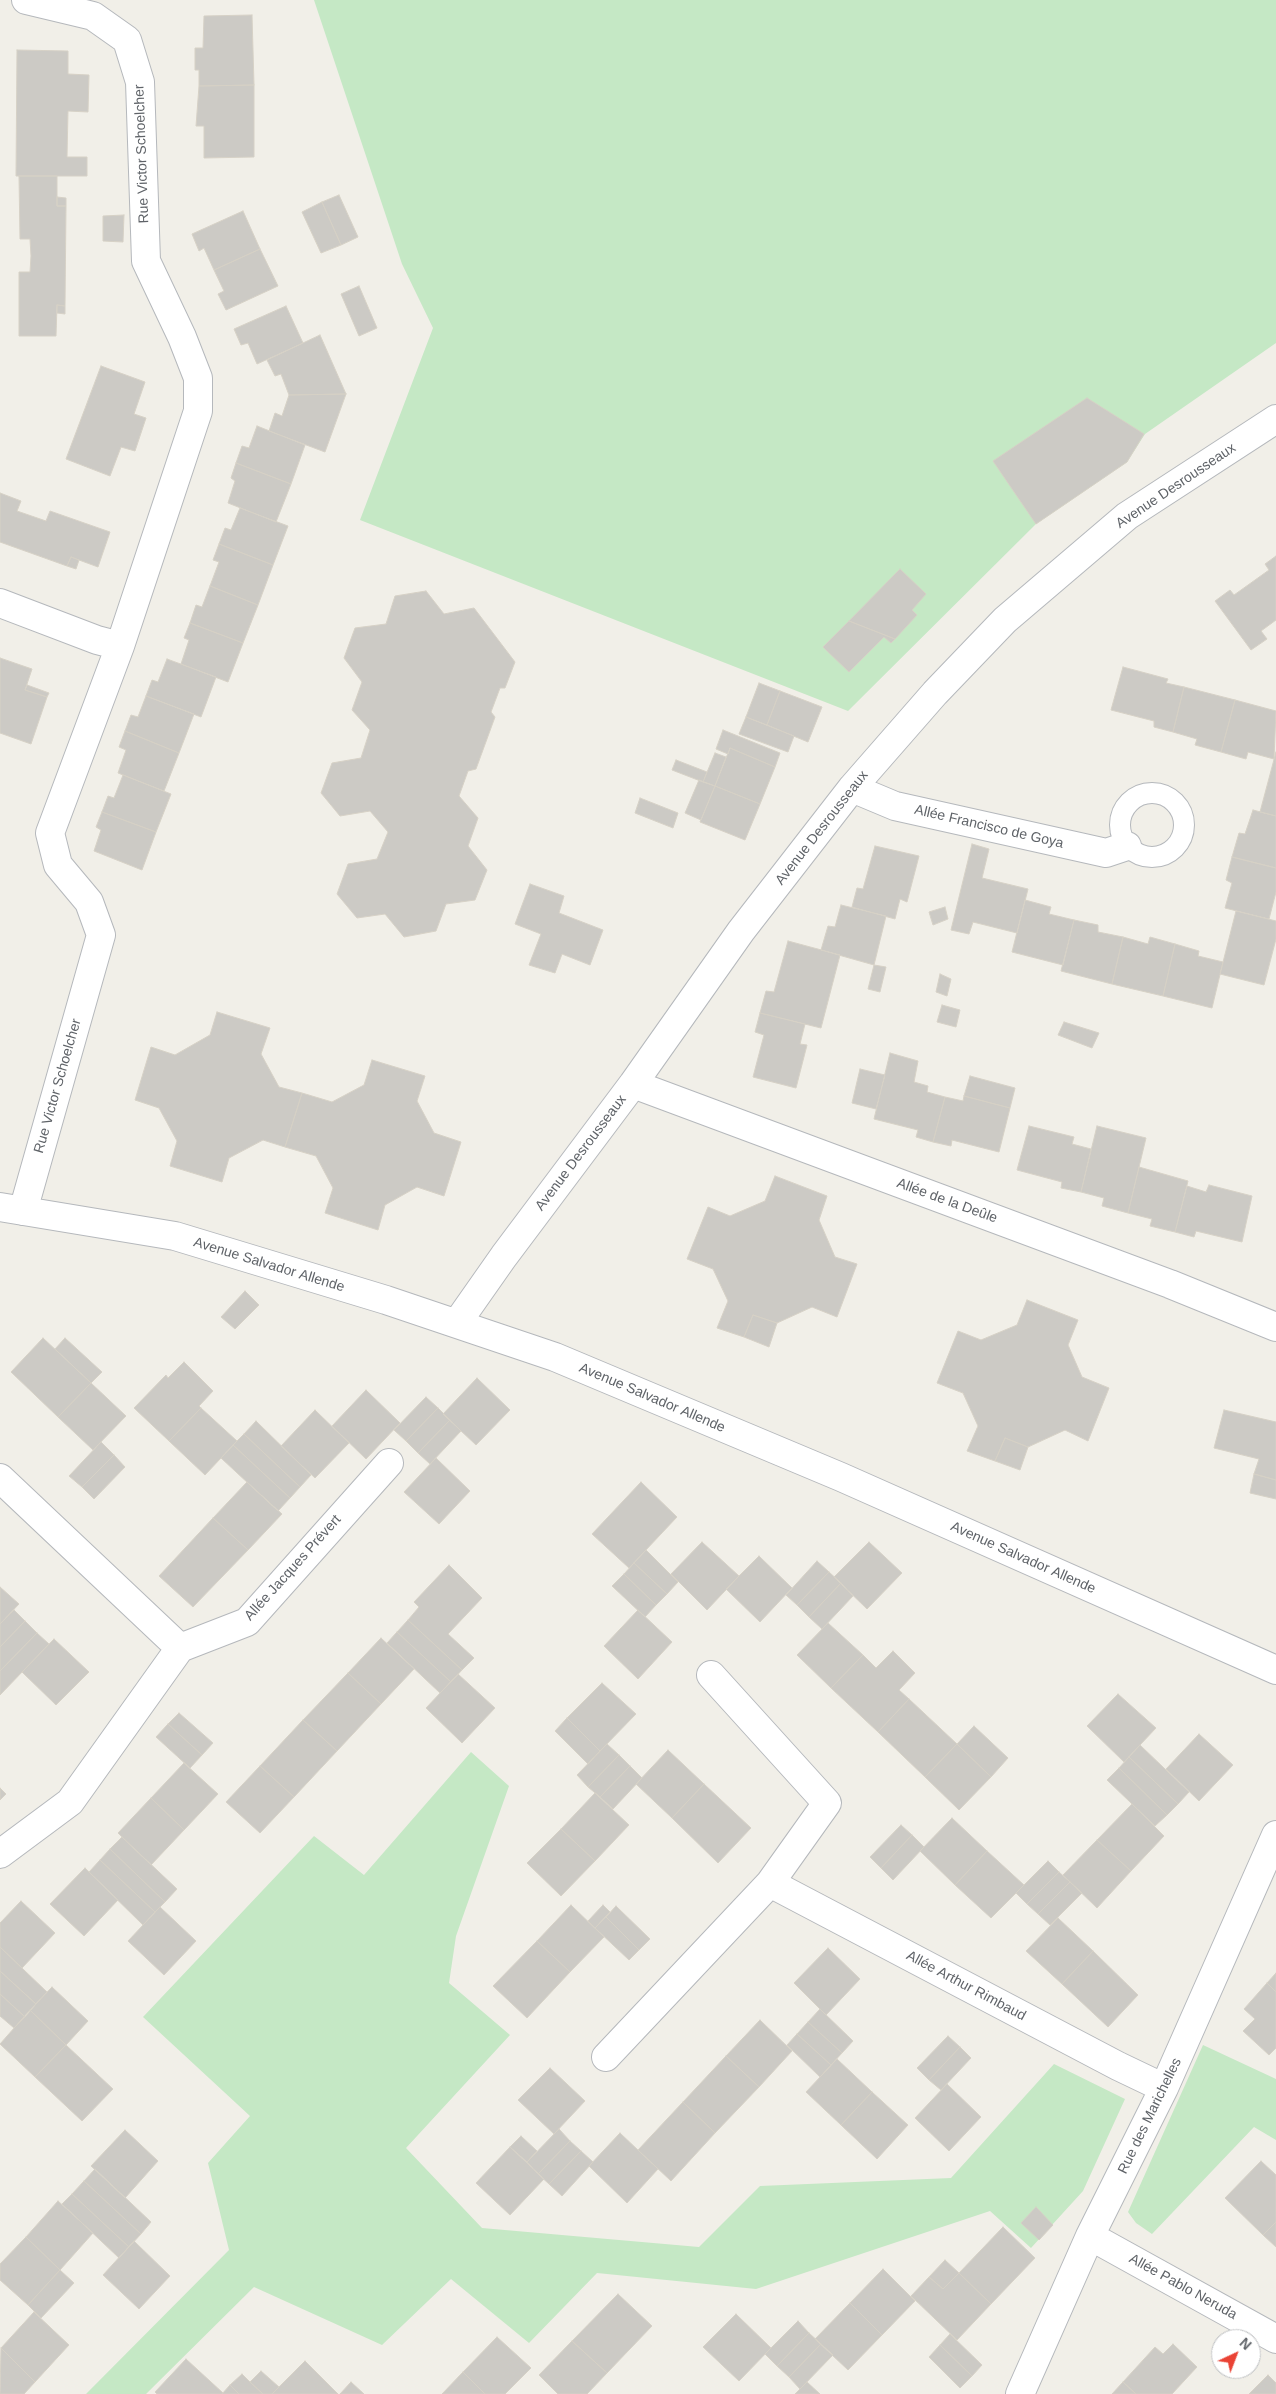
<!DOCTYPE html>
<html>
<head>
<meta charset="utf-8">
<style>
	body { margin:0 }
	#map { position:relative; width:1276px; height:2394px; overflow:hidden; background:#f1efe8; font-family:Arial,sans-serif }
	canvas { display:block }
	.north { position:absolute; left:1211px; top:2329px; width:50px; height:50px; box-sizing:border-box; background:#fff; border:1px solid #bfc1c3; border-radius:50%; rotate:43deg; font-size:14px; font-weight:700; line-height:20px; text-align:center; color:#5f6368 }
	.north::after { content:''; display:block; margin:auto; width:18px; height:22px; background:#ea4335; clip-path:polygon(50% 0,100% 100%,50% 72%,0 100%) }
</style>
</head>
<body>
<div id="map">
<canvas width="1276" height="2394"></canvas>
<div class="north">N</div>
</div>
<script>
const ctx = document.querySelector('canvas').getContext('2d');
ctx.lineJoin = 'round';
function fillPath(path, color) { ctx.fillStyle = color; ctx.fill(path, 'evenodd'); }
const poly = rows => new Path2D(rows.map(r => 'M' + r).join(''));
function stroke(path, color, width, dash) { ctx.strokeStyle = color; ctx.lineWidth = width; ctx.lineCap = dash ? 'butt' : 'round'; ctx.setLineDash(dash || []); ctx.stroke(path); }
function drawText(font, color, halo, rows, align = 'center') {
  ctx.font = font + ' Arial,sans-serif'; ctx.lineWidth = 4; ctx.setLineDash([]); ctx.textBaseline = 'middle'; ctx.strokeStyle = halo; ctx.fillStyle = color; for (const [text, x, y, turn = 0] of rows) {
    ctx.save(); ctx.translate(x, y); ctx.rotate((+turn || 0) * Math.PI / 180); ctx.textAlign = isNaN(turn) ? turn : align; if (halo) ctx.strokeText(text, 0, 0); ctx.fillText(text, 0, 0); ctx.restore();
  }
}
fillPath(poly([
	[314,0,1276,0,1276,343,1145,434,1127,462,1036,524,848,711,360,520,433,328,402,264],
	[471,1752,509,1786,456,1936,449,1983,510,2035,406,2148,482,2228,699,2247,760,2186,951,2178,1054,2064,1125,2099,1083,2191,1031,2248,990,2211,756,2289,597,2273,529,2343,451,2279,382,2345,254,2287,146,2394,86,2394,229,2250,208,2163,250,2116,143,2017,314,1836,364,1875],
	[1203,2045,1276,2079,1276,2140,1254,2127,1152,2234,1136,2223,1128,2212]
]), '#c5e8c5');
const building = poly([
	[252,15,254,85,199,86,199,70,195,70,195,48,203,48,204,16,252,15],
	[17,50,68,51,68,74,89,75,88,112,68,111,67,157,87,157,87,176,16,176,17,50],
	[254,85,254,157,204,158,204,126,196,126,199,86,254,85],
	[19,176,57,176,57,206,66,206,65,306,57,305,56,336,19,336,19,272,30,272,31,256,30,239,20,239,19,176],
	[339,195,358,237,341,245,322,202,339,195],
	[57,197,66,198,66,206,57,206,57,197],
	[322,202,341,245,321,253,302,212,322,202],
	[243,211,260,249,214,270,204,248,199,251,192,234,243,211],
	[124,215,123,242,103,241,103,216,124,215],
	[260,249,278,286,226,310,218,294,224,291,214,270,260,249],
	[359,286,377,328,359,336,341,294,359,286],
	[57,305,65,306,65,314,57,313,57,305],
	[286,306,303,343,257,364,248,343,241,345,234,329,286,306],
	[320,335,346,394,289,395,281,374,275,376,267,360,320,335],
	[101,366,145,382,134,414,146,418,135,451,121,447,110,476,66,459,101,366],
	[346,394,325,452,269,431,275,413,282,416,289,395,346,394],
	[1087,398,1144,434,1127,462,1036,524,993,461,1087,398],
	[257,426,305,445,291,484,236,463,242,446,249,448,257,426],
	[236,463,291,484,276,522,228,503,235,481,231,478,236,463],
	[0,493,21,501,17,511,46,521,50,511,110,532,98,567,71,557,67,566,0,542,0,493],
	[240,508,288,526,273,565,219,544,225,528,231,530,240,508],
	[219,544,273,565,258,605,210,586,219,562,213,560,219,544],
	[1276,556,1276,620,1261,631,1267,639,1251,650,1215,601,1230,590,1234,595,1269,570,1265,564,1276,556],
	[71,557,79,560,76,569,67,566,71,557],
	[900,569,926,594,912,610,917,615,895,639,849,621,900,569],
	[210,586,258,605,243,643,190,623,196,605,202,607,210,586],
	[426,591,444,614,474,608,515,662,505,688,500,688,491,712,495,717,476,769,468,771,459,796,478,818,468,846,487,870,475,900,446,904,436,931,404,937,385,914,357,918,337,894,348,864,377,859,388,832,370,811,340,816,321,793,332,763,361,758,370,730,352,710,362,682,344,658,355,628,386,624,395,596,426,591],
	[849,621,895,639,891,643,884,637,849,672,823,647,849,621],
	[190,623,243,643,228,682,181,664,189,640,184,638,190,623],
	[0,658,32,669,25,690,47,697,31,744,0,733,0,658],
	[167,659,216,677,201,717,146,696,152,680,158,682,167,659],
	[1123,667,1168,679,1166,683,1184,687,1173,732,1154,727,1154,721,1111,710,1123,667],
	[759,683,780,691,767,725,746,717,759,683],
	[27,685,49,693,47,697,25,690,27,685],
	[1184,687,1235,700,1221,752,1195,745,1197,739,1173,732,1184,687],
	[780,691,822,707,808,742,767,725,780,691],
	[146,696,194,714,179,753,125,731,131,715,138,717,146,696],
	[1235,700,1276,711,1274,759,1248,752,1246,759,1221,752,1235,700],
	[746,717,794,736,788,752,739,734,746,717],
	[723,730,780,753,775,767,730,748,728,754,716,749,723,730],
	[125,731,179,753,164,791,118,773,126,750,119,747,125,731],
	[730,748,775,767,760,804,715,786,730,748],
	[1276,752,1276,816,1260,812,1276,752],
	[715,753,726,757,715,786,703,782,715,753],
	[676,760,707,772,703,782,672,770,676,760],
	[123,775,171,794,156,832,102,812,108,796,114,798,123,775],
	[699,780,715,786,701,820,685,813,699,780],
	[715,786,760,804,745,840,700,822,715,786],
	[640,798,678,813,673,828,635,813,640,798],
	[1253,810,1276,816,1276,868,1232,857,1239,833,1245,834,1253,810],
	[102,812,156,832,142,870,94,851,101,830,96,827,102,812],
	[972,844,989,849,982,878,1028,889,1017,933,973,922,969,934,951,930,972,844],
	[875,846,919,856,907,902,900,899,895,919,852,907,857,888,863,889,875,846],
	[1232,857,1276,868,1276,892,1269,919,1225,908,1232,883,1226,880,1232,857],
	[530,884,564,896,559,913,603,930,590,965,562,954,555,973,529,965,541,934,515,924,530,884],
	[1025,900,1051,907,1049,914,1074,920,1063,965,1012,952,1025,900],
	[841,905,886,916,874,965,821,950,828,926,835,927,841,905],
	[945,907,948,919,933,925,929,912,945,907],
	[1236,911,1276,921,1276,939,1264,985,1220,974,1236,911],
	[1074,920,1098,925,1098,932,1123,937,1112,984,1061,971,1074,920],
	[1123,937,1148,944,1150,937,1175,944,1163,996,1112,984,1123,937],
	[788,941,840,955,821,1028,760,1013,766,991,774,992,788,941],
	[1175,944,1199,951,1198,956,1223,962,1212,1008,1163,996,1175,944],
	[874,965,886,967,880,992,868,989,874,965],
	[940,974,951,979,947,996,936,992,940,974],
	[942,1005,960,1010,956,1027,937,1022,942,1005],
	[217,1012,270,1028,261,1054,279,1087,302,1093,285,1147,263,1140,229,1158,222,1182,170,1166,177,1141,159,1108,135,1100,151,1047,175,1055,210,1035,217,1012],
	[760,1013,805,1024,800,1044,807,1045,796,1088,753,1077,764,1035,755,1032,760,1013],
	[1064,1022,1099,1033,1092,1048,1058,1035,1064,1022],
	[890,1053,918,1061,914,1082,928,1086,927,1092,945,1097,933,1142,916,1137,918,1130,874,1119,890,1053],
	[372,1060,425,1076,417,1101,434,1133,461,1142,444,1196,417,1187,385,1205,378,1230,325,1213,333,1188,316,1156,285,1147,302,1093,332,1102,364,1085,372,1060],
	[860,1069,885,1075,876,1109,852,1103,860,1069],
	[970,1076,1015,1088,1010,1108,964,1096,970,1076],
	[964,1096,1010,1108,999,1152,952,1140,951,1146,933,1142,945,1097,963,1101,964,1096],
	[1029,1126,1074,1137,1072,1144,1091,1149,1081,1192,1061,1188,1062,1182,1017,1170,1029,1126],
	[1097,1126,1146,1138,1128,1213,1102,1206,1104,1198,1081,1192,1097,1126],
	[1139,1167,1188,1181,1175,1232,1150,1226,1152,1219,1128,1213,1139,1167],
	[775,1176,827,1196,819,1220,835,1257,857,1264,837,1317,812,1307,777,1323,753,1315,744,1337,717,1328,728,1301,713,1269,687,1259,708,1207,730,1216,765,1201,775,1176],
	[1209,1185,1252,1196,1242,1242,1196,1231,1194,1237,1175,1232,1187,1186,1206,1192,1209,1185],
	[245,1291,259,1305,235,1329,221,1317,245,1291],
	[1027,1300,1078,1320,1068,1345,1082,1377,1109,1388,1088,1441,1065,1430,1028,1447,1005,1438,995,1461,967,1451,978,1426,963,1393,937,1383,958,1331,981,1340,1017,1325,1027,1300],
	[753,1315,777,1323,769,1347,744,1337,753,1315],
	[43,1338,91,1383,58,1417,11,1372,43,1338],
	[65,1338,102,1372,91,1383,55,1349,65,1338],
	[184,1362,213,1391,199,1406,201,1408,169,1441,134,1408,166,1375,168,1378,184,1362],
	[477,1378,510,1410,476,1445,443,1414,477,1378],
	[91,1383,126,1416,93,1450,58,1417,91,1383],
	[366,1390,400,1423,366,1459,332,1426,366,1390],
	[426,1397,438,1408,406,1441,394,1430,426,1397],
	[201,1408,237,1441,205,1475,169,1441,201,1408],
	[438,1408,450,1420,418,1453,406,1441,438,1408],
	[315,1410,349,1443,315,1478,281,1446,315,1410],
	[1224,1410,1276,1422,1276,1480,1254,1474,1259,1459,1214,1448,1224,1410],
	[450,1420,461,1431,430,1464,418,1453,450,1420],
	[256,1421,311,1475,300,1487,244,1434,256,1421],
	[244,1434,300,1487,290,1498,233,1445,244,1434],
	[1005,1438,1028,1447,1020,1470,995,1461,1005,1438],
	[101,1442,114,1455,82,1487,69,1476,101,1442],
	[233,1445,290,1498,278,1511,221,1458,233,1445],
	[114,1455,125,1467,94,1499,82,1487,114,1455],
	[436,1458,470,1491,439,1524,404,1492,436,1458],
	[1254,1474,1276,1480,1276,1499,1250,1493,1254,1474],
	[247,1482,282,1514,248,1550,213,1518,247,1482],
	[641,1482,677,1517,629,1568,592,1534,641,1482],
	[213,1518,248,1550,193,1607,159,1576,213,1518],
	[702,1542,739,1576,707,1610,671,1574,702,1542],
	[869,1542,902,1573,867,1609,834,1577,869,1542],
	[646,1550,678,1582,667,1594,634,1563,646,1550],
	[759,1556,792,1588,760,1622,726,1589,759,1556],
	[817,1561,829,1572,797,1605,786,1595,817,1561],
	[634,1563,667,1594,656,1605,624,1574,634,1563],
	[449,1565,482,1598,448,1634,474,1658,462,1670,408,1620,419,1607,414,1602,449,1565],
	[829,1572,841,1583,809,1617,797,1605,829,1572],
	[624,1574,656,1605,645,1617,612,1586,624,1574],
	[841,1583,853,1596,822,1629,809,1617,841,1583],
	[0,1587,19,1604,0,1624,0,1587],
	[14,1610,25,1621,0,1647,0,1624,14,1610],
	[638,1610,672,1642,638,1679,604,1646,638,1610],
	[408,1620,462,1670,451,1682,397,1632,408,1620],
	[25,1621,37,1633,0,1671,0,1647,25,1621],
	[828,1623,863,1655,831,1688,797,1655,828,1623],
	[397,1632,451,1682,440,1693,387,1643,397,1632],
	[37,1633,49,1644,0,1695,0,1671,37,1633],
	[381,1638,414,1669,381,1704,348,1673,381,1638],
	[54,1639,89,1672,56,1705,22,1672,54,1639],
	[893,1651,915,1673,899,1690,909,1699,878,1732,831,1688,863,1655,876,1668,893,1651],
	[348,1673,381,1704,337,1751,303,1720,348,1673],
	[458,1674,495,1708,462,1743,426,1708,458,1674],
	[602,1683,636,1714,600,1751,567,1718,602,1683],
	[1118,1694,1156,1728,1124,1762,1087,1726,1118,1694],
	[909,1699,957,1744,925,1777,878,1732,909,1699],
	[179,1713,213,1743,202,1755,168,1724,179,1713],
	[567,1718,600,1751,588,1764,555,1731,567,1718],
	[303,1720,337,1751,294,1797,260,1766,303,1720],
	[168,1724,202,1755,190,1768,156,1737,168,1724],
	[974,1726,1008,1758,991,1777,957,1744,974,1726],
	[1199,1734,1233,1765,1199,1801,1166,1769,1199,1734],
	[607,1744,619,1755,588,1787,577,1775,607,1744],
	[957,1744,991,1777,959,1810,925,1777,957,1744],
	[1140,1745,1189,1792,1178,1804,1129,1757,1140,1745],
	[668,1750,704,1784,672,1818,636,1784,668,1750],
	[619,1755,630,1766,600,1797,588,1787,619,1755],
	[1129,1757,1178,1804,1167,1815,1119,1768,1129,1757],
	[184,1763,218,1794,184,1830,151,1798,184,1763],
	[260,1766,294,1797,260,1833,226,1802,260,1766],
	[630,1766,642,1778,613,1809,600,1797,630,1766],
	[1119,1768,1167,1815,1155,1826,1107,1780,1119,1768],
	[704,1784,751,1828,718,1863,672,1818,704,1784],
	[0,1788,6,1794,0,1800,0,1788],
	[595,1793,629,1825,595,1861,561,1829,595,1793],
	[151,1798,184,1830,151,1865,118,1833,151,1798],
	[1132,1804,1164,1836,1131,1871,1097,1840,1132,1804],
	[952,1818,987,1851,955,1885,920,1851,952,1818],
	[901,1825,912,1835,881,1868,870,1857,901,1825],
	[561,1829,595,1861,561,1896,527,1863,561,1829],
	[912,1835,924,1847,893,1880,881,1868,912,1835],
	[122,1837,177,1889,165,1902,110,1849,122,1837],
	[1097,1840,1131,1871,1097,1908,1063,1875,1097,1840],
	[110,1849,165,1902,155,1912,100,1860,110,1849],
	[987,1851,1024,1885,991,1918,955,1885,987,1851],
	[100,1860,155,1912,143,1925,89,1872,100,1860],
	[1048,1861,1059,1872,1027,1904,1016,1893,1048,1861],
	[85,1868,118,1900,84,1936,50,1904,85,1868],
	[1059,1872,1070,1882,1038,1914,1027,1904,1059,1872],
	[1070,1882,1082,1893,1050,1925,1038,1914,1070,1882],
	[21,1901,55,1933,22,1968,0,1947,0,1923,21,1901],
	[571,1905,604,1937,570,1972,537,1941,571,1905],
	[603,1905,610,1912,595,1928,588,1921,603,1905],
	[616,1906,650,1939,639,1950,606,1917,616,1906],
	[160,1907,196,1941,164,1975,128,1941,160,1907],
	[606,1917,639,1950,629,1960,595,1928,606,1917],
	[1058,1918,1093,1951,1062,1984,1026,1951,1058,1918],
	[537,1941,570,1972,527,2018,493,1986,537,1941],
	[0,1947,47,1992,36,2004,0,1971,0,1947],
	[828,1948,860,1979,826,2015,794,1983,828,1948],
	[1093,1951,1138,1995,1108,2027,1062,1984,1093,1951],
	[0,1971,36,2004,25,2017,0,1994,0,1971],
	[1276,1973,1276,1992,1267,1983,1276,1973],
	[1267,1983,1276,1992,1276,2048,1269,2055,1243,2031,1255,2019,1244,2009,1267,1983],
	[52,1987,88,2021,66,2045,30,2010,52,1987],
	[0,1994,25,2017,14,2028,0,2016,0,1994],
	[820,2009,853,2041,842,2053,808,2022,820,2009],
	[30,2010,66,2045,35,2077,0,2044,30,2010],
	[760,2020,792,2051,759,2087,726,2056,760,2020],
	[808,2022,842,2053,831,2065,797,2034,808,2022],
	[797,2034,831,2065,820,2077,787,2045,797,2034],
	[948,2036,960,2047,929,2080,917,2068,948,2036],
	[66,2045,113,2089,82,2121,35,2077,66,2045],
	[960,2047,971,2058,941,2090,929,2080,960,2047],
	[726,2056,759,2087,715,2133,683,2102,726,2056],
	[837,2059,872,2092,841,2125,806,2092,837,2059],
	[550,2068,585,2101,554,2134,518,2100,550,2068],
	[947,2084,981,2117,949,2151,915,2118,947,2084],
	[872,2092,908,2125,877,2159,841,2125,872,2092],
	[683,2102,715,2133,671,2181,638,2150,683,2102],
	[559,2129,570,2141,538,2174,527,2162,559,2129],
	[125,2130,158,2161,125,2198,91,2166,125,2130],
	[620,2133,658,2169,627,2203,589,2166,620,2133],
	[521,2136,537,2151,527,2162,510,2147,521,2136],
	[570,2141,581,2151,549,2184,538,2174,570,2141],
	[510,2147,544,2179,510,2215,476,2183,510,2147],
	[581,2151,593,2162,562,2196,549,2184,581,2151],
	[1261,2161,1276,2175,1276,2222,1263,2235,1225,2198,1261,2161],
	[95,2169,151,2222,141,2234,84,2181,95,2169],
	[84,2181,141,2234,129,2247,72,2194,84,2181],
	[72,2194,129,2247,119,2258,62,2204,72,2194],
	[58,2201,93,2233,60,2270,26,2237,58,2201],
	[1036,2207,1053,2225,1039,2240,1021,2223,1036,2207],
	[1276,2222,1276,2247,1263,2235,1276,2222],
	[1003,2227,1035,2258,991,2304,959,2273,1003,2227],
	[26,2237,60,2270,28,2305,0,2280,0,2264,26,2237],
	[134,2241,170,2276,139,2309,103,2275,134,2241],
	[945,2260,959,2273,943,2289,929,2277,945,2260],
	[883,2269,915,2301,882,2335,850,2303,883,2269],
	[60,2270,74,2283,41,2318,28,2305,60,2270],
	[959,2273,991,2304,957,2340,911,2296,929,2277,943,2289,959,2273],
	[618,2294,652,2326,607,2373,572,2341,618,2294],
	[850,2303,882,2335,848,2370,815,2339,850,2303],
	[34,2312,69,2345,35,2382,1,2348,34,2312],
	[736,2314,771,2348,739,2381,703,2347,736,2314],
	[798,2321,809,2333,777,2366,765,2354,798,2321],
	[809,2333,821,2344,789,2377,777,2366,809,2333],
	[950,2334,982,2365,972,2376,940,2345,950,2334],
	[497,2337,531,2368,505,2394,485,2394,463,2372,497,2337],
	[572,2341,607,2373,587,2394,558,2394,539,2375,572,2341],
	[821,2344,833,2355,800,2389,789,2377,821,2344],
	[1173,2344,1197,2367,1172,2394,1136,2394,1123,2382,1155,2347,1163,2354,1173,2344],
	[940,2345,972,2376,960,2388,929,2357,940,2345],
	[1,2348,35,2382,24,2394,0,2394,1,2348],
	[186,2359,223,2393,222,2394,157,2394,155,2392,186,2359],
	[305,2361,338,2394,272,2394,305,2361],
	[261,2371,279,2387,272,2394,263,2394,250,2382,261,2371],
	[463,2372,485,2394,442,2394,463,2372],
	[242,2374,250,2382,263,2394,239,2394,230,2385,242,2374],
	[1268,2375,1276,2383,1276,2394,1249,2394,1268,2375],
	[351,2382,364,2394,340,2394,351,2382],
	[807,2382,820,2394,795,2394,807,2382],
	[1123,2382,1136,2394,1112,2394,1123,2382],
	[230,2385,239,2394,222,2394,230,2385]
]);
fillPath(building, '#cccac5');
stroke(building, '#d6d1c6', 1);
const lane = poly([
	'1120 825a32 32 0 1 1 64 0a32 32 0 1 1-64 0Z'
]);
const street = poly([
	[0,603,97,640,120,646],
	[852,788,895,806,1106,853,1127,846],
	[633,1084,1170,1284,1276,1327],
	[0,1207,175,1236,386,1300,555,1357,841,1477,1276,1670],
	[23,1211,101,935,89,902,58,865,50,833,120,646,198,411,198,378,182,337,146,261,140,82,127,40,93,16,26,0],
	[457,1323,504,1256,633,1084,741,931,852,788,935,693,1005,620,1127,516,1276,419],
	[0,1478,180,1648,70,1802,0,1854],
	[180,1648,247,1622,389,1463],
	[711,1675,827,1803,770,1883,1118,2066,1164,2088],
	[606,2057,770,1883],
	[1090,2236,1276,2339],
	[1020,2394,1090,2236,1164,2088,1276,1835]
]);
stroke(lane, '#b5b8bc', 22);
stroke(street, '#b5b8bc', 30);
stroke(lane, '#fff', 20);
stroke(street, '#fff', 28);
drawText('14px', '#5f6368', '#fff', [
	["Rue Victor Schoelcher",142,154,-92],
	["Avenue Desrousseaux",1176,486,-34],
	["Allée Francisco de Goya",989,827,13],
	["Avenue Desrousseaux",822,828,-52],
	["Rue Victor Schoelcher",58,1086,-74],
	["Avenue Desrousseaux",581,1153,-53],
	["Allée de la Deûle",947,1201,20],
	["Avenue Salvador Allende",269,1265,17],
	["Avenue Salvador Allende",652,1398,23],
	["Avenue Salvador Allende",1023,1558,24],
	["Allée Jacques Prévert",293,1568,-48],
	["Allée Arthur Rimbaud",966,1986,28],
	["Rue des Marichelles",1150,2116,-64],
	["Allée Pablo Neruda",1183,2287,29]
]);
</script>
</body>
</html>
